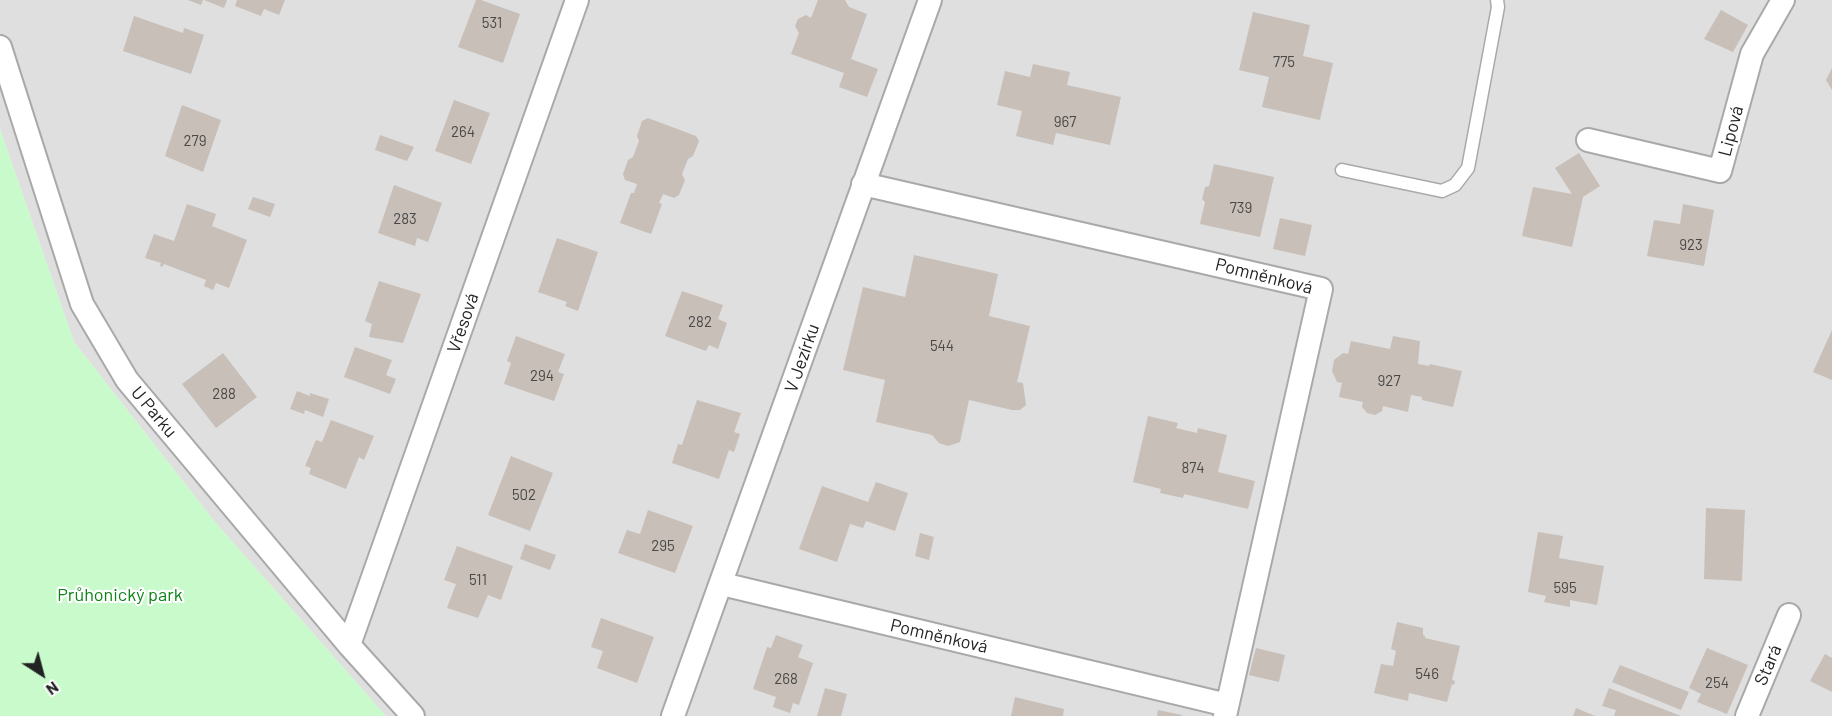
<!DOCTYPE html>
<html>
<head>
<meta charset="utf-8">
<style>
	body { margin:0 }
	#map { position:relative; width:1832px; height:716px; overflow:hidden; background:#f2efe9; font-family:Barlow,sans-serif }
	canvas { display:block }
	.north { position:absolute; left:12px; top:644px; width:60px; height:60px; -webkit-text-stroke:4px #fff; paint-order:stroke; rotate:144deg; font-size:16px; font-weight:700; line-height:24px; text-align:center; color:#222 }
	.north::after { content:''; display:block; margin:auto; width:21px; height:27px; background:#222; clip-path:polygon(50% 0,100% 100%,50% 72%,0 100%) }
</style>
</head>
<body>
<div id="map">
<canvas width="1832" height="716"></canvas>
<div class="north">N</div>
</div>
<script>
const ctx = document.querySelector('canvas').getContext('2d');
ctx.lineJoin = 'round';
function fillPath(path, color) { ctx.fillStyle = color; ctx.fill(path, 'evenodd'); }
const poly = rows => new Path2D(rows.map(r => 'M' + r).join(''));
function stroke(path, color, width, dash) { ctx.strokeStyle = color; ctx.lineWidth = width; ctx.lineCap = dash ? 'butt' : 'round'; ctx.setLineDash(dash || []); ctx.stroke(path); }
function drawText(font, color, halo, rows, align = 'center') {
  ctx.font = font + ' Barlow,sans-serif'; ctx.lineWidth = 4.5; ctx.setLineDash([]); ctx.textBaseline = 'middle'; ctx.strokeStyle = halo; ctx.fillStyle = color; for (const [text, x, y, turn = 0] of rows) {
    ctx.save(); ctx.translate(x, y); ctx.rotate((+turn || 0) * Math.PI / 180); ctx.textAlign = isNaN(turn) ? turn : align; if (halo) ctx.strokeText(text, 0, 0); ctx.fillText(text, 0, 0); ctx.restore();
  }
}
fillPath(poly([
	[0,0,1832,0,1832,716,386,716,215,522,74,342,0,129]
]), '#e0dfdf');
fillPath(poly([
	[0,129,74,342,215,522,386,716,0,716]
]), '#c8facc');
fillPath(poly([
	[188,0,203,0,201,5],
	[204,0,227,0,224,8],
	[237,0,285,0,279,15,264,9,261,16,235,6],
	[476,0,481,0,520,14,503,63,458,47],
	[818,0,845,0,849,7,867,14,851,59,878,69,867,97,839,87,844,73,791,54,799,33,795,26,798,19,806,15,811,18],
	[1721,10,1748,25,1733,52,1704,39],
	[1253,12,1310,25,1303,56,1333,63,1320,120,1262,107,1269,77,1239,70],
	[134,16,183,33,184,28,204,35,191,74,123,51],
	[1033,64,1070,72,1067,85,1121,97,1110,145,1056,133,1053,145,1016,136,1022,111,997,105,1005,71,1030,77],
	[1832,68,1832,90,1826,80],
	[454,100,490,113,471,164,435,151],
	[182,105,221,120,203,172,165,156],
	[648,118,696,136,699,141,693,156,688,159,682,174,685,180,679,195,674,198,663,194,659,203,662,204,651,234,620,223,631,193,634,193,637,184,625,180,623,174,628,160,633,157,639,141,637,136,642,121],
	[380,135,414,147,407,161,375,150],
	[1579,153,1600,186,1583,197,1572,247,1522,236,1533,187,1572,194,1555,168],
	[1214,164,1274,177,1260,237,1200,224,1205,202,1202,199,1205,187,1209,186],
	[394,185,442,203,428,242,417,238,415,246,378,233],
	[253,197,275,204,270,217,248,209],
	[187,204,216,214,212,226,247,240,229,288,216,283,213,290,204,286,206,280,164,264,162,267,160,266,161,263,145,258,154,234,174,241],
	[1683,204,1714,210,1704,266,1647,256,1654,220,1680,224],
	[1280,218,1312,225,1305,256,1273,249],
	[557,238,598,252,578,311,565,306,567,302,538,292],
	[914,255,998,274,989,316,1030,326,1017,382,1023,383,1026,405,1020,410,1012,410,969,400,960,442,948,446,939,443,932,435,876,422,885,380,843,370,863,287,905,297],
	[379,281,421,294,403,343,369,337,372,324,365,321],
	[682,291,723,305,718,319,727,323,718,349,709,345,706,351,665,336],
	[1832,330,1832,380,1813,372],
	[516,336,565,354,558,372,564,374,554,401,504,384,511,363,507,361],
	[1393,336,1420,341,1418,364,1429,366,1430,364,1462,371,1453,407,1422,400,1422,397,1411,395,1408,412,1383,406,1382,411,1375,415,1367,413,1362,407,1363,402,1339,397,1342,383,1337,382,1332,371,1334,360,1343,353,1348,354,1351,341,1390,349],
	[355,347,392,360,386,375,396,379,390,394,344,377],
	[223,353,257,397,216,428,182,384],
	[297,391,310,396,310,393,329,399,323,417,305,410,304,414,290,409],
	[697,400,741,413,734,432,740,434,734,452,729,450,719,479,672,463,678,444,682,445],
	[1148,416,1178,423,1176,428,1197,433,1198,428,1227,435,1218,472,1255,481,1248,509,1184,494,1183,498,1160,493,1161,489,1133,482],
	[331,420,374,436,364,460,359,457,346,489,309,474,311,468,305,466,316,440,322,442],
	[511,456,553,473,530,531,488,515],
	[876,482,908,493,895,531,866,521,863,528,850,524,837,562,799,549,822,486,868,502],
	[1706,508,1745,510,1742,581,1704,579],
	[648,510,693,526,675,573,618,553,627,530,640,534],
	[1538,532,1563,536,1559,558,1604,566,1597,605,1570,600,1570,607,1544,602,1546,596,1528,592],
	[920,533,934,537,929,560,915,556],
	[525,544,556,555,550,570,520,559],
	[457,546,513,566,501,600,488,595,478,618,447,608,456,584,444,580],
	[601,618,654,637,637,683,597,668,603,651,591,647],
	[1397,622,1423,628,1423,635,1425,636,1425,638,1460,646,1452,680,1455,681,1454,685,1452,684,1447,702,1409,693,1408,701,1374,693,1381,664,1393,666,1396,651,1391,649],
	[776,635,803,645,798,657,813,663,799,705,793,703,790,713,773,707,776,697,753,689,767,647,771,648],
	[1256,648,1285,655,1279,682,1249,675],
	[1707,648,1748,665,1727,714,1697,702,1701,694,1689,688],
	[1825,654,1832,658,1832,692,1810,681],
	[1620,665,1689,692,1681,710,1612,682],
	[825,688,847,694,841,716,817,716],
	[1609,688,1681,716,1614,716,1616,710,1602,706],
	[1015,697,1064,709,1063,716,1011,716],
	[1576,708,1595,716,1573,716],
	[1158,710,1182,715,1182,716,1157,716]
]), '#c7bfb8');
const service = poly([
	[1342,170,1442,191,1455,185,1468,168,1498,7,1497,0]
]);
const minor = poly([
	[0,47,82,304,127,380,349,645,413,716],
	[1588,140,1720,171,1752,54,1783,0],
	[863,184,1321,289,1225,716],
	[722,584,1227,705],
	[349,645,577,0],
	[673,716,930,0],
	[1747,716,1789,615]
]);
stroke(service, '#a9a9a9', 15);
stroke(minor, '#a9a9a9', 26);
stroke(service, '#fff', 12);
stroke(minor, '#fff', 22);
drawText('15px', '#4b4948', null, [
	["531",492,23],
	["775",1284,62],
	["967",1065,122],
	["264",463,132],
	["279",195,141],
	["739",1241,208],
	["283",405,219],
	["923",1691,245],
	["282",700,322],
	["544",942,346],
	["294",542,376],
	["927",1389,381],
	["288",224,394],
	["874",1193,468],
	["502",524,495],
	["295",663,546],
	["511",478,580],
	["595",1565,588],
	["546",1427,674],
	["268",786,679],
	["254",1717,683]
]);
drawText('18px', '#222', '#fff', [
	["Lipová",1731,131,-75],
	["Pomněnková",1264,276,14],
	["Vřesová",463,323,-71],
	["V Jezírku",802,358,-71],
	["U Parku",154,412,50],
	["Pomněnková",939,636,13],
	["Stará",1768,665,-67]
]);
drawText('18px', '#0c8416', '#fff', [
	["Průhonický park",120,595]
]);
</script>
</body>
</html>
